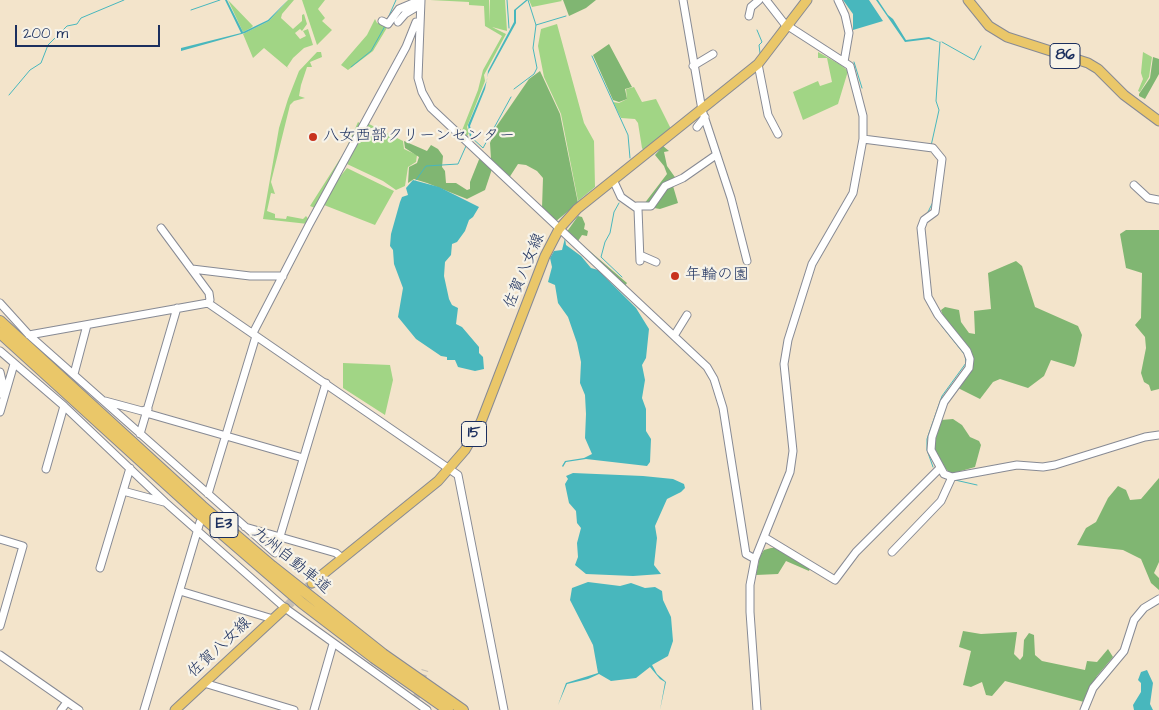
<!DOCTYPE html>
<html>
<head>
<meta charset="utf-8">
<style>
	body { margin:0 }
	#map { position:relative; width:1159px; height:710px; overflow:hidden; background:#f3e4cb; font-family:"Architects Daughter",sans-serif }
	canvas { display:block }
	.scale { position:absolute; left:15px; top:25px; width:145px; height:22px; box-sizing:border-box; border:2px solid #1b2f5e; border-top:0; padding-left:6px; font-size:15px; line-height:18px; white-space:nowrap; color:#1b2f5e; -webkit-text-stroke:4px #f7f3e8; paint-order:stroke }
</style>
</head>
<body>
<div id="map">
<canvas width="1159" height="710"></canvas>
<div class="scale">200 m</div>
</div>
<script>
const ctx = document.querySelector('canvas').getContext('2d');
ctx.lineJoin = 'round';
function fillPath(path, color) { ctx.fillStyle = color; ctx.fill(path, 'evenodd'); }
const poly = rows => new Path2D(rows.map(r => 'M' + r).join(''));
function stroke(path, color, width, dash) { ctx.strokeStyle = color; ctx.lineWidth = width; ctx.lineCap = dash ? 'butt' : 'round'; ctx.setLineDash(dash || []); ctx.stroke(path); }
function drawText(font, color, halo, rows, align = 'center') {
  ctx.font = font + ' "Architects Daughter","Klee One",sans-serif'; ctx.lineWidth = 4.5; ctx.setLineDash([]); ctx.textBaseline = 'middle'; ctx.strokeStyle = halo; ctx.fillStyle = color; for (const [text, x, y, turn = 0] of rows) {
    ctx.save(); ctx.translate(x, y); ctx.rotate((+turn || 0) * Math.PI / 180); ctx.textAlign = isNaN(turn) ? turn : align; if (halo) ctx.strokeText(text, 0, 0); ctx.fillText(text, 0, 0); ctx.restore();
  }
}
fillPath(poly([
	[228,0,253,26,251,28,243,32],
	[288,0,294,0,282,14,281,18,293,29,302,21,302,15,304,14,307,24,302,31,300,29,295,33,300,39,306,36,303,31,308,29,313,45,304,48,293,58,287,67,289,69,264,48,253,58,243,34,269,21],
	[302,0,325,0,318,9,325,18,322,21,332,30,317,45],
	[430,0,489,0,489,23,490,0,505,0,507,31,492,27,506,34,484,75,485,81,467,127,469,133,466,138,461,133,478,90,483,70,502,36,485,26,484,6,469,5,469,2],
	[529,0,561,0,562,1,532,7],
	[375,19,377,23,388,26,373,51,348,70,341,65,367,35],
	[557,24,584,123,594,141,595,187,578,201,561,114,544,77,538,46,541,29],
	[317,52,321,52,322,57,310,62,312,67,307,67,301,85,299,96,305,98,294,101,290,105,271,182,275,194,271,193,267,211,275,214,275,218,286,219,287,216,303,219,306,216,309,220,308,224,263,219,279,128,288,99,299,71],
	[818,52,841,65,848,71,838,104,803,120,793,92,818,81,820,86,832,82,827,58,818,58],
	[1143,52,1152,57,1149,77,1140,92,1138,91,1143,79,1141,73],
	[634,87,642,102,656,99,671,129,644,151,642,148,638,123,635,119,621,118,613,102,619,103,627,99,626,89],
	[358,122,361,124,315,208,310,206,345,151],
	[367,123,403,141,404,149,417,155,416,162,408,167,405,186,396,190,383,181,347,164],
	[347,168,394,191,375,225,324,205,334,184],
	[343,363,390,365,393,380,385,415,343,388]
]), '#a1d585');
fillPath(poly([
	[563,0,596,0,586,8,569,16],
	[609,44,632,87,625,89,627,99,619,102,613,100,593,55],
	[1153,57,1159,59,1159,74,1145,99,1139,96,1139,94,1150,78],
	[540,71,560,114,578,203,555,222,542,208,543,178,537,171,526,165,518,164,509,178,491,159,490,143,496,127,529,79],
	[404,141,427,151,431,145,438,149,443,156,442,167,445,171,446,183,456,183,467,190,470,189,470,182,480,157,492,169,485,190,467,199,427,183,414,179,408,183,409,167,417,163,419,157,405,148],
	[663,146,669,151,664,152,667,166,677,180,673,186,678,203,660,209,648,207,644,204,667,174,664,166,655,155],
	[578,216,582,217,585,224,584,229,588,231,587,236,582,235,578,241,627,283,625,286,566,233],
	[1126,230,1159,230,1159,389,1151,391,1149,385,1144,382,1141,373,1146,348,1145,337,1135,325,1141,318,1142,273,1126,268,1120,234],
	[1016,261,1022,266,1035,307,1078,326,1082,335,1076,363,1074,367,1051,360,1044,376,1028,388,1000,379,993,382,980,399,958,388,972,369,973,358,967,345,945,321,941,310,945,307,959,310,961,322,969,333,975,334,974,311,991,309,988,273],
	[953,419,962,425,970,437,979,441,981,445,975,467,954,473,950,473,939,462,933,449,941,420],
	[1159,478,1159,562,1154,573,1159,578,1159,590,1151,583,1141,559,1123,550,1077,545,1086,528,1096,522,1108,498,1118,486,1126,490,1130,500,1141,499],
	[771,548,779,548,810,568,809,571,786,561,778,574,756,575,760,556,764,550],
	[963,631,981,634,1017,632,1014,654,1020,660,1023,656,1024,640,1029,633,1034,635,1035,655,1042,661,1085,670,1087,661,1097,662,1108,649,1113,657,1097,676,1084,702,1005,681,992,696,986,695,982,682,971,687,963,685,971,651,959,647]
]), '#80b672');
fillPath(poly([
	[225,0,227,0,243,32,268,20,288,0,269,21,245,33,181,51,181,48,241,33],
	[526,0,528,0,516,10,516,23,488,74,485,89,470,126,472,133,470,138,468,125,487,80,488,71,514,22,514,10],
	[843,0,869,0,883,21,853,30,853,14],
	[876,0,878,0,888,15,893,19,906,40,929,37,941,43,929,39,905,42],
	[413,180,439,187,479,207,473,217,469,220,465,231,457,242,452,244,451,255,445,262,444,276,449,299,452,305,458,308,456,324,462,327,479,347,479,353,483,357,484,369,475,371,458,367,455,360,447,360,447,357,441,356,416,339,398,317,403,288,394,264,393,250,390,246,391,234,400,202,402,197,408,195,406,188],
	[565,238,566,245,581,256,591,268,598,270,636,308,649,329,646,358,642,365,645,380,642,398,646,409,646,431,651,439,650,462,647,466,586,459,566,462,563,467,562,466,565,461,584,458,592,454,585,438,586,414,585,395,580,383,581,362,577,343,568,317,558,303,555,285,548,282,552,267,550,258,554,251,562,250],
	[573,473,643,476,673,479,684,484,685,488,681,492,667,499,655,526,657,538,654,565,661,574,633,576,586,574,575,565,578,557,577,543,581,528,577,523,576,511,569,503,565,484,568,479,566,476],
	[588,582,620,586,631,583,645,588,655,587,662,591,663,600,671,617,673,641,668,656,652,665,657,674,666,682,660,710,665,682,660,679,650,667,636,678,611,681,599,674,588,679,567,684,558,705,566,683,598,673,593,645,570,600,572,588],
	[1147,670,1153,683,1150,704,1153,710,1134,710,1133,705,1141,692,1141,683,1138,680,1141,672]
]), '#48b7bd');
stroke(poly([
	[507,0,509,28],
	[191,10,220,0],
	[388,18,396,0],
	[536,25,566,16],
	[757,30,762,42,759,45,760,53],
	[942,42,974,60,981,46],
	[592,56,628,135,630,158],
	[854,62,862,88],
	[351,67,371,51,385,26],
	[514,89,534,74,537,68,533,48,536,25,528,0],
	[9,95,30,70,41,63,48,45,67,26,77,24,81,18,124,0],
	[471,137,483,148,511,97],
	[931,146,939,110,936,101,940,42],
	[416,180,426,166,458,164,466,146],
	[619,203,614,212,610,233,605,242,601,257,622,277],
	[923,217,928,212,933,202],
	[921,257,925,298],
	[933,467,927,450,927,439,942,396,966,363,965,355,941,325],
	[955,480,977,485]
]), '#48b7bd', 1);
stroke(poly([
	[415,701,425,670]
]), '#c8c0b5', 7, [7, 3.5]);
stroke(poly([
	[285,608,312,583]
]), '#c8c0b5', 9, [9, 4.5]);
const minor = poly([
	[421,0,418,78,422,92,431,108,707,367,714,379,723,408,746,554,755,559],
	[683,0,702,110,731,198,747,261],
	[766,0,787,27],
	[838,0,845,15,849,33,844,62],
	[749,16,751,7,759,0],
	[382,21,388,24,399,9,420,0],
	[398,22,405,14,420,5],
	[758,64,768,115,778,134],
	[693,66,713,54],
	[697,127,705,117],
	[863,139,933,148,942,159,935,212,924,220,921,228,928,297,938,315,967,351,970,359,969,368,944,402,932,437,931,450,944,474,952,477,1017,465,1043,467,1055,465,1145,437,1159,435],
	[615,184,621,197,638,209,640,261],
	[1134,185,1148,198,1159,200],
	[637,206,651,206,665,186,683,178,716,155],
	[161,228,209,293,210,300,208,303],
	[640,255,656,262],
	[192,269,250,276,283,276],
	[0,303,29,335,275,553,326,383],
	[253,333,309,225,406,47,416,22],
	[29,335,208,303,458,475,504,710],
	[674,336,687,315],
	[0,351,64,406,165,502,285,608,427,710],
	[0,372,3,385,0,394],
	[74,374,87,325],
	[105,401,142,411,148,409],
	[0,412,14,364],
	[146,413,303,458],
	[140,434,177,308],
	[46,469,64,406],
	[123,491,164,502],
	[208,494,256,336],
	[245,527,336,553,341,557],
	[764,537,835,580,856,552,940,468],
	[0,539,23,546,0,626],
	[892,552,941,501,952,477],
	[100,568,130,468],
	[180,591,273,619],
	[0,655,79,710],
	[204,683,294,710],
	[61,710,67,702],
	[144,710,200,522],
	[314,710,333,644],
	[757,710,750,612,750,585,755,559,790,472,793,451,784,364,788,340,812,264,853,193,863,139,863,116,850,66,788,26],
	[1084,710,1093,688,1124,651,1134,620,1144,608,1159,599]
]);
const major = poly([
	[968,0,989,26,1007,37,1088,63,1098,69,1124,95,1159,121],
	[312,583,438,481,465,450,481,422,545,256,559,229,577,209,758,64,807,0],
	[175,710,285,608]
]);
const highway = poly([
	[0,321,202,506,272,566,383,654,463,710],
	[0,333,199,514,302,603,374,658,448,710]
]);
stroke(minor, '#878a94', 9);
stroke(major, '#878a94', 11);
stroke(highway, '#878a94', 12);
stroke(minor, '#fff', 7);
stroke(major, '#eac769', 9);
stroke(highway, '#eac769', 10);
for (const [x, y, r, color] of [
	[313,137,5,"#c8321e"],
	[675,276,5,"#c8321e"]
]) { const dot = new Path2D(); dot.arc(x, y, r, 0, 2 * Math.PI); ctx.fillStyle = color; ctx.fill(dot); stroke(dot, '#f7f3e8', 2); }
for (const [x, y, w] of [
	[1065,56,30],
	[474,434,25],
	[224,525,28]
]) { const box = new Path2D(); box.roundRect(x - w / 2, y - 12.5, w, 25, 4); ctx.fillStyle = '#f7f3e8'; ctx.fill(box); stroke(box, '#1b2f5e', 1); }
drawText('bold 15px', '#1b2f5e', null, [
	["86",1065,56],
	["15",474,434],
	["E3",224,525]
]);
drawText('16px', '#1b2f5e', '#f7f3e8', [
	["八女西部クリーンセンター",323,137],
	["年輪の園",685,276]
], 'left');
drawText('16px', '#1b2f5e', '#f7f3e8', [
	["佐賀八女線",525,271,-67],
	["九州自動車道",291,561,39],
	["佐賀八女線",220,648,-43]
]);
</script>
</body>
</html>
